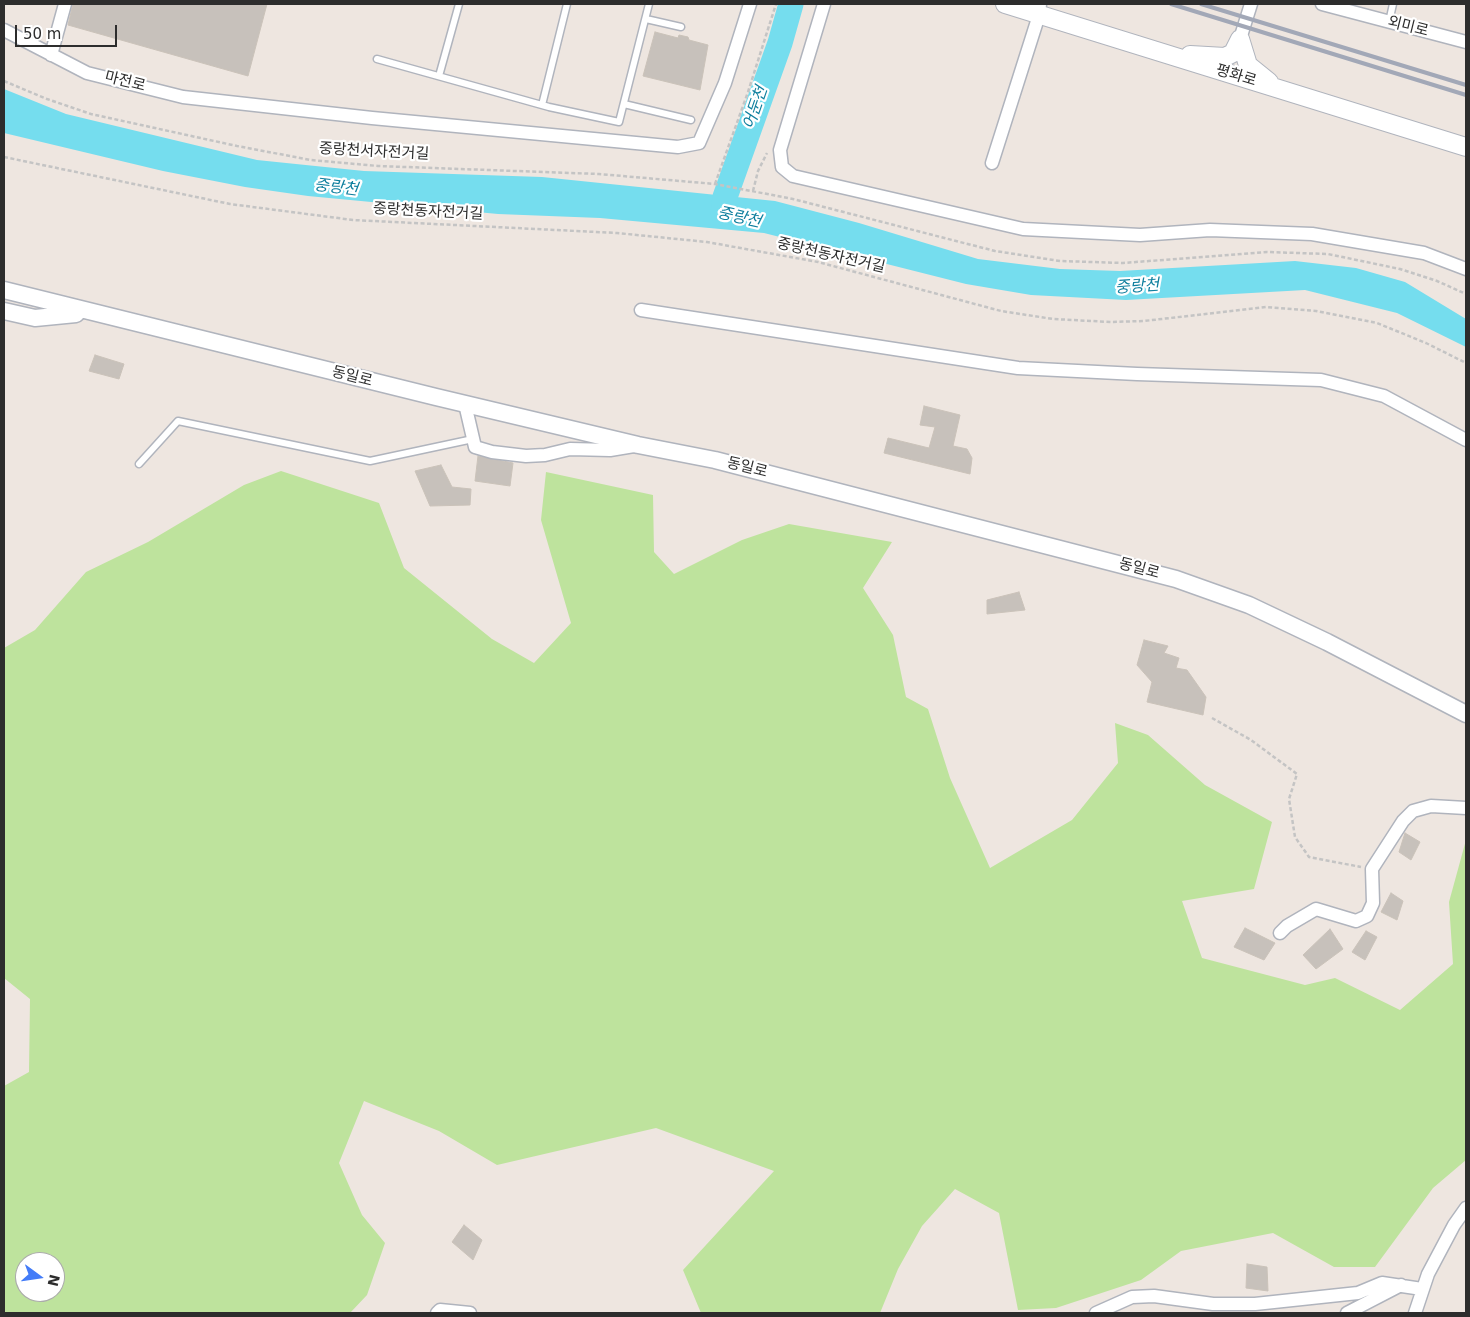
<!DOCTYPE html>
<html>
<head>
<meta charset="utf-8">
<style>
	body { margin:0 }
	#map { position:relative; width:1470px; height:1317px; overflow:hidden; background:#eee6e0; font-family:"DejaVu Sans",sans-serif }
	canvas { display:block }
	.frame { position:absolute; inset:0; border:5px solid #2d2d2d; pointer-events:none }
	.north { position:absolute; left:15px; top:1252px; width:50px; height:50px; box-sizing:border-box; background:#fff; border:1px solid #ababab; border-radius:50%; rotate:104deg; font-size:14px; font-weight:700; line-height:20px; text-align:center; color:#2d2d2d }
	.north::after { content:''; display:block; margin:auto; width:18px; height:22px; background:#437cf8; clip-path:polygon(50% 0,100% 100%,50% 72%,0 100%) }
	.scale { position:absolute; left:15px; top:25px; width:102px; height:22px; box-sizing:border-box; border:2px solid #2d2d2d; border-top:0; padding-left:6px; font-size:15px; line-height:18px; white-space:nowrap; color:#2d2d2d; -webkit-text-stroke:4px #fff; paint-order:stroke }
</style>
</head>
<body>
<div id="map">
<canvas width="1470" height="1317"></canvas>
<div class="frame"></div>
<div class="north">N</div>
<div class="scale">50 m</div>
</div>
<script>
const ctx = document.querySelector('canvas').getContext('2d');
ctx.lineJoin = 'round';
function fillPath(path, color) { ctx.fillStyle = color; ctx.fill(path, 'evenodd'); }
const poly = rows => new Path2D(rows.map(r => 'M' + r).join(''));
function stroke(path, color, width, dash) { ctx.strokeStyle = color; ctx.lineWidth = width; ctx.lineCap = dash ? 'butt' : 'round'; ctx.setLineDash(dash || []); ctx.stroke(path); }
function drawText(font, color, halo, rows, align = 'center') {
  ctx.font = font + ' "DejaVu Sans","Noto Sans KR",sans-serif'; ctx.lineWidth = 4.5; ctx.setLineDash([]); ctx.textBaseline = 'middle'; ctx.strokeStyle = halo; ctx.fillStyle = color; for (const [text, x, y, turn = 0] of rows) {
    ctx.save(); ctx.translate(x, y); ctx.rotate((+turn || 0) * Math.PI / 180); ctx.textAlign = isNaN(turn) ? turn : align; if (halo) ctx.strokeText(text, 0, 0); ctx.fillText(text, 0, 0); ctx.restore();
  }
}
fillPath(poly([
	[281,471,379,503,404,568,492,639,534,663,571,623,541,520,546,472,653,495,654,552,674,574,742,540,789,524,892,542,863,588,893,635,906,697,928,709,950,778,990,868,1072,820,1118,763,1115,723,1148,735,1205,785,1272,822,1254,889,1182,901,1202,958,1305,985,1335,978,1400,1010,1453,964,1449,902,1466,840,1466,1160,1433,1188,1375,1267,1334,1267,1273,1233,1181,1251,1141,1280,1056,1308,1018,1310,999,1213,955,1189,922,1226,898,1269,880,1313,701,1313,683,1270,774,1171,656,1128,497,1165,439,1131,364,1101,339,1163,362,1215,385,1243,367,1295,350,1313,4,1313,4,1086,29,1072,30,999,4,978,4,648,35,630,86,572,148,542,244,485],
	[25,1262,55,1262,55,1292,25,1292]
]), '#bee39d');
fillPath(poly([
	[4,89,66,114,257,160,364,171,542,177,775,201,859,223,978,259,1060,269,1120,271,1295,261,1356,268,1405,282,1466,319,1466,347,1397,313,1305,290,1126,300,1031,295,966,284,764,233,600,218,498,214,308,196,245,187,163,171,4,133]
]), '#75ddee');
stroke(poly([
	[723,213,725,197,780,43,791,4]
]), '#75ddee', 25);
const building = poly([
	[73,4,267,4,248,76,68,25,73,4],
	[655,32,678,38,679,35,688,37,689,40,708,45,700,90,643,76,655,32],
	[95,355,124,364,119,379,89,371,95,355],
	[924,406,960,415,953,446,967,449,972,458,970,474,884,453,888,438,929,448,935,427,920,425,924,406],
	[478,456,513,463,510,486,475,481,478,456],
	[441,465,452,487,471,489,470,505,430,506,415,471,441,465],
	[1019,592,1025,610,987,614,987,600,1019,592],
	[1144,640,1168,646,1164,653,1179,658,1176,668,1187,670,1206,697,1203,715,1147,702,1152,682,1137,665,1144,640],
	[1405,833,1420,842,1411,860,1399,852,1405,833],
	[1391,893,1403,901,1397,920,1381,912,1391,893],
	[1245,928,1275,943,1264,960,1234,947,1245,928],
	[1330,929,1343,949,1316,969,1303,955,1330,929],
	[1366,931,1377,937,1365,960,1352,952,1366,931],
	[464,1225,482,1240,473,1260,452,1242,464,1225],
	[1247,1264,1267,1267,1268,1291,1246,1288,1247,1264]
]);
fillPath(building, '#c7c1bb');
stroke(building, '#cac2b9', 1);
const service = poly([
	[646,19,681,27],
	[1389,22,1393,4],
	[377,59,549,107,619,122,649,4],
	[439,76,459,4],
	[624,104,691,120],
	[542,105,567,4],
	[139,464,178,421,370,461,473,439]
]);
const minor = poly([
	[824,4,780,150,782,167,793,176,1023,229,1140,235,1210,230,1312,234,1424,253,1466,269],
	[1322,4,1466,42],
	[4,30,87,73,183,97,372,118,678,147,699,143,725,83,750,4],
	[1240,39,1251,4],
	[51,55,65,4],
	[992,163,1039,15,1040,4],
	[641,310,1018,368,1137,374,1321,380,1384,396,1466,440],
	[465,404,475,447,492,452,526,456,545,455,570,449,610,450,634,446],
	[1280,933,1287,926,1316,909,1356,921,1367,916,1373,903,1372,869,1403,821,1413,811,1431,806,1466,808],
	[437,1313,440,1310,470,1313],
	[1096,1313,1132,1297,1154,1296,1213,1304,1255,1304,1358,1293,1382,1283,1422,1289],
	[1347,1313,1401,1285],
	[1415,1313,1428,1274,1454,1225,1466,1208]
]);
const tertiary = poly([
	[4,290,436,397,638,445,715,460,1176,579,1249,605,1327,642,1466,714],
	[4,311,35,318,76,314]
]);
const secondary = poly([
	[1005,4,1466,147],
	[1240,39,1248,65,1269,82],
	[1190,55,1225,57,1233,53,1240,39]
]);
stroke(service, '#b0b4bd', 9);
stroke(minor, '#b0b4bd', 15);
stroke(tertiary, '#b0b4bd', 19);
stroke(secondary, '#b0b4bd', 20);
stroke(poly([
	[4,81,47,99,91,114,237,146,311,160,378,166,599,174,715,184,793,199,995,251,1060,261,1123,263,1267,252,1328,254,1400,269,1437,281,1466,294],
	[4,157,230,204,353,220,617,233,707,242,818,262,1001,311,1053,319,1111,322,1144,321,1266,307,1316,311,1377,323,1426,343,1466,363],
	[715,184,748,92,776,4],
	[753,191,758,171,767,153],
	[1212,718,1251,740,1297,774,1289,799,1295,837,1309,857,1361,867]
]), '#c4c4c4', 2.5, [4, 2.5]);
stroke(service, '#fff', 6);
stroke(minor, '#fff', 12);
stroke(tertiary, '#fff', 16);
stroke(secondary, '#fff', 18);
stroke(poly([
	[1171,4,1466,95],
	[1201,4,1466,85]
]), '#a2a8b7', 4);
drawText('15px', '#2d2d2d', '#fff', [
	["외미로",1408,27,14],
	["평화로",1236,76,17],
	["마전로",125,82,14],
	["중랑천서자전거길",374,152,3],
	["중랑천동자전거길",428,212,3],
	["중랑천동자전거길",831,256,13],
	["동일로",352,377,14],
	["동일로",747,468,14],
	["동일로",1139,569,15]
]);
drawText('italic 16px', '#0f7f9e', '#fff', [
	["어둔천",756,108,-71],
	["중랑천",336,188,7],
	["중랑천",739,218,13],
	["중랑천",1137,287,-4]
]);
</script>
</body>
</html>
